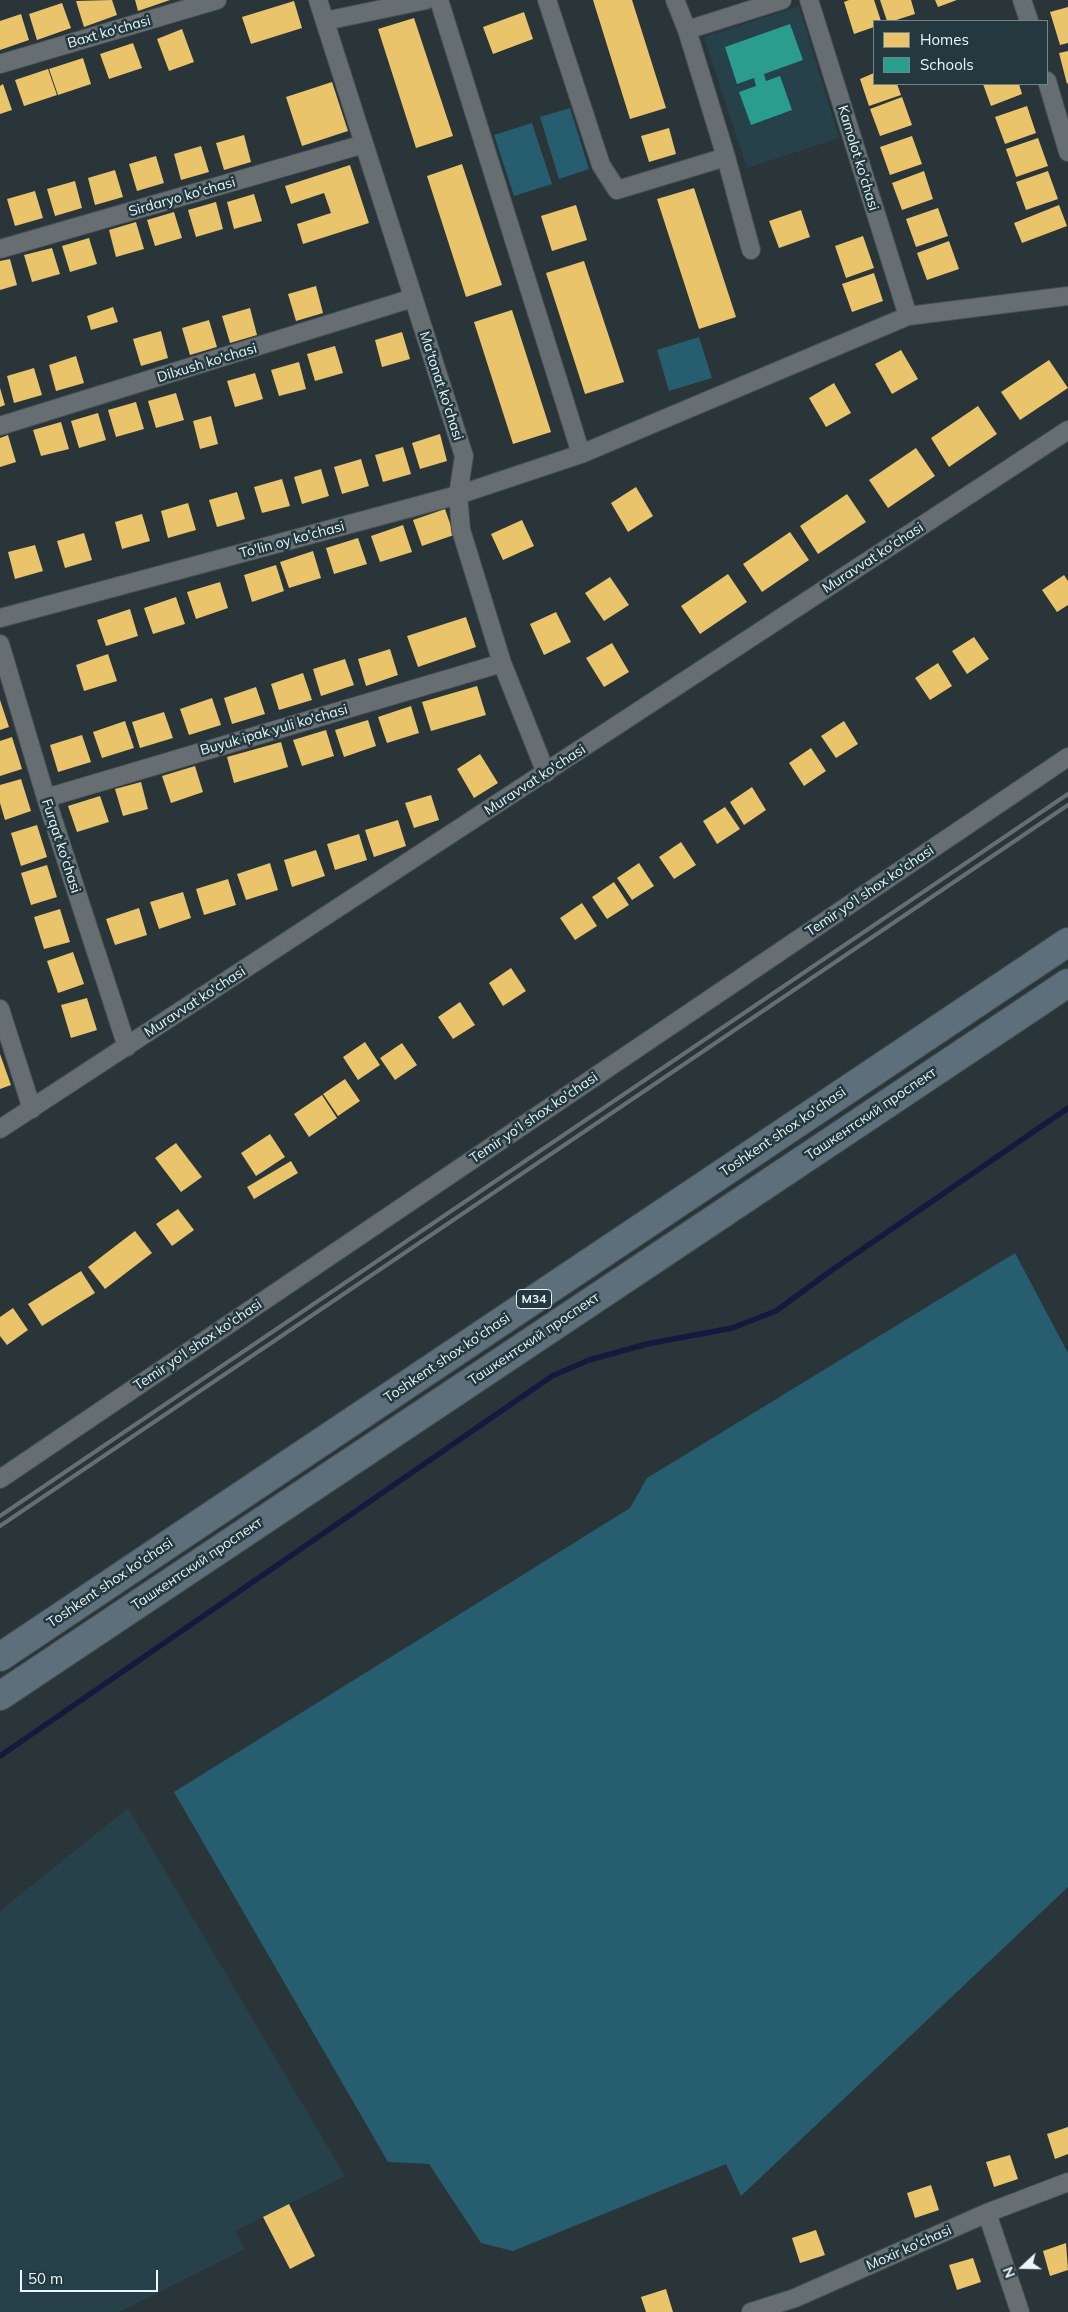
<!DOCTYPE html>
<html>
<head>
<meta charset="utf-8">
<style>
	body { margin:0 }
	#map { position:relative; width:1068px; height:2312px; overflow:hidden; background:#2a3539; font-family:Mulish,sans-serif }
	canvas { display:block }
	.legend { position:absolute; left:873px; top:20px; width:175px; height:65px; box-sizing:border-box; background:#24383f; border:1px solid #73848a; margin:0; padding:6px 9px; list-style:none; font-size:15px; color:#e9f6fa }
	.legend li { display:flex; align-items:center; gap:10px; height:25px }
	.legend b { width:25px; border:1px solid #73848a }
	.north { position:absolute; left:998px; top:2242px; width:50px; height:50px; -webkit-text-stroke:4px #24383f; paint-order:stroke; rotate:249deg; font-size:14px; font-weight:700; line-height:20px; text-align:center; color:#e9f6fa }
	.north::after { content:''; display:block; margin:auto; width:18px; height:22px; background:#e9f6fa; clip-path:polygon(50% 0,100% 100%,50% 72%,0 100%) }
	.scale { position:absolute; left:20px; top:2270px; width:138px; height:22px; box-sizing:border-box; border:2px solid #e9f6fa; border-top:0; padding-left:6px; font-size:15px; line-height:18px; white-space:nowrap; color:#e9f6fa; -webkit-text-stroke:4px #24383f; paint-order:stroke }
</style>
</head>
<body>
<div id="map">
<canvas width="1068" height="2312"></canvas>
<ul class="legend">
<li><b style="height:14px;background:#e9c46a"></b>Homes</li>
<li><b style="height:14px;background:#2a9d8f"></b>Schools</li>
</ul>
<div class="north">N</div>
<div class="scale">50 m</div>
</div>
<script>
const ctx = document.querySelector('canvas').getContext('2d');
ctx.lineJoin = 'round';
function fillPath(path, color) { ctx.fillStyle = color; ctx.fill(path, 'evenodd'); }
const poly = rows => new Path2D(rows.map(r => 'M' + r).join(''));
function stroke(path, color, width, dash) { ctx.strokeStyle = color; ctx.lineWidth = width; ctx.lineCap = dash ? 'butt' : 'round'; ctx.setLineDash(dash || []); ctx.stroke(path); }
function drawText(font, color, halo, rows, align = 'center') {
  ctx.font = font + ' Mulish,sans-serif'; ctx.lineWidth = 5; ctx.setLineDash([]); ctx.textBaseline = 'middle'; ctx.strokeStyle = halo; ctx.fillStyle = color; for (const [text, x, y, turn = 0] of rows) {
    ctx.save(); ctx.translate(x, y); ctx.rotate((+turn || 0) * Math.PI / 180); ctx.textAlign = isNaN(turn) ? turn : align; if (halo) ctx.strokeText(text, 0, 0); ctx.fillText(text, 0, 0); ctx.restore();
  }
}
fillPath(poly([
	[799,6,839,138,747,168,704,37],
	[128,1808,345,2176,235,2231,245,2249,119,2312,0,2312,0,1911]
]), '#27414a');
fillPath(poly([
	[570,108,589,169,559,179,540,117],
	[532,123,552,184,514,196,494,135],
	[699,337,712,378,669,391,657,350],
	[1015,1253,1068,1353,1068,1887,741,2196,726,2164,513,2251,481,2243,429,2164,388,2162,174,1792,630,1508,647,1478]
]), '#265d6f');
fillPath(poly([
	[112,0,117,15,84,27,76,1],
	[135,0,170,0,138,11],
	[593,0,632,0,666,108,630,119],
	[849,0,874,0,881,21,874,21,874,27,854,34,844,2],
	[880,0,911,0,915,14,893,21,887,21],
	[935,0,957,0,938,7],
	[294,1,302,28,251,44,242,17],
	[62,3,71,28,37,40,29,14],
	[1068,7,1068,43,1060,45,1050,12],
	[524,12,533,39,493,54,483,27],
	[21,14,29,40,0,50,0,21],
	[414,18,453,136,416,148,378,29],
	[182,29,194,62,169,71,157,39],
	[133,43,142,68,109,79,100,54],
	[1068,51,1068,83,1067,84,1059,53],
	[83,58,91,84,58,95,49,69],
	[48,69,57,95,24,106,15,80],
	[874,73,874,84,897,84,901,95,869,106,860,79],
	[332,82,348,131,302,146,286,97],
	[3,84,12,110,0,114,0,86],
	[983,84,1019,84,1022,94,991,106],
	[902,97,912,125,880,136,870,109],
	[1027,106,1036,133,1005,144,995,117],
	[669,128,676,154,649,162,641,136],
	[244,135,251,162,224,170,216,143],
	[912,136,922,164,890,175,880,147],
	[1038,138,1048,166,1016,177,1006,149],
	[201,146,209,172,181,180,174,154],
	[156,156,164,183,137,191,129,164],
	[462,164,502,285,466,297,427,176],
	[350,165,369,223,303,244,297,224,331,213,324,193,291,204,285,186],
	[115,170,123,197,95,205,88,178],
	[924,171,933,199,902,210,892,183],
	[1048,171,1058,199,1026,210,1016,182],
	[75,181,82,208,55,216,47,189],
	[694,188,736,317,699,329,657,199],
	[35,191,43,218,15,226,7,199],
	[254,194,262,221,234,229,227,202],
	[216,202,223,229,196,237,188,210],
	[576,205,587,240,552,251,541,216],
	[1059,205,1067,226,1022,243,1014,223],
	[938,208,948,236,916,247,906,219],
	[801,210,810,237,779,248,769,221],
	[174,212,182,238,155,246,147,220],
	[136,222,144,249,116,257,109,230],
	[863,236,874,268,846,278,835,246],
	[89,238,97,264,70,272,62,246],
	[949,241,959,269,927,280,917,253],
	[52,248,60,274,32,282,24,255],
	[10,259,17,285,0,290,0,261],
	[584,261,624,382,585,394,546,273],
	[874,273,883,301,852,312,842,284],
	[316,286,323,313,296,321,288,294],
	[113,307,118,322,91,330,87,316],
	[250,308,257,335,230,343,222,316],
	[512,310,551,432,513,444,474,322],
	[209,320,217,347,190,355,182,328],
	[161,331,168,358,141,366,133,339],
	[402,332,410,359,382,367,375,340],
	[335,346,343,373,315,381,307,354],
	[901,350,918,379,892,394,875,364],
	[76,356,84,383,56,391,49,365],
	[1049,360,1068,388,1020,420,1001,392],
	[299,362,306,389,279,396,271,370],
	[34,368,42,395,14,403,7,376],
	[255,373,263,399,235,407,227,381],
	[834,383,851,413,826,427,809,398],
	[0,388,5,405,0,407],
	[176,393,184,420,156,428,148,401],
	[136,402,144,429,116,437,108,410],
	[978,406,997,434,949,467,931,438],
	[98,413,106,440,79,448,71,421],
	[211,416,218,444,200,449,193,421],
	[61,422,69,449,41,456,33,430],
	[440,434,447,461,420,469,412,443],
	[8,435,16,462,0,467,0,438],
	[403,447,411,474,383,482,375,455],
	[916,448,935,476,888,508,869,480],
	[361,459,369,486,342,494,334,467],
	[321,469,329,496,302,504,294,477],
	[282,479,290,506,262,513,254,487],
	[636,487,653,516,628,532,611,503],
	[237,492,245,519,217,527,209,500],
	[847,494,866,522,818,554,800,526],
	[188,503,196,530,168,538,161,511],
	[445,509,454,535,422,546,413,520],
	[142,514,150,541,122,549,115,522],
	[522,520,534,546,503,560,491,534],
	[403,525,412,552,380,562,371,536],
	[790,532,809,560,762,592,743,564],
	[84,533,92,560,65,568,57,541],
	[358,538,367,564,334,574,326,548],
	[35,545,43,571,15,579,8,552],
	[313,551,321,578,289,588,280,562],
	[276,565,284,591,252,602,244,575],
	[728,574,747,602,700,634,681,606],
	[1064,575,1068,581,1068,605,1057,612,1042,590],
	[610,577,629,605,604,621,585,593],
	[220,582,228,608,196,619,187,592],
	[176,597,185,624,153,634,144,608],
	[130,609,138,636,106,646,97,620],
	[556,612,571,642,544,655,530,624],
	[466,617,476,647,418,667,407,636],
	[974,637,989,659,967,674,952,651],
	[612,643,629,672,604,687,586,658],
	[390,649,398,675,366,686,358,659],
	[108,654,117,681,84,691,76,665],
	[345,659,354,685,321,696,313,669],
	[938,663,952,686,930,700,915,678],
	[303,673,312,700,279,710,271,684],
	[477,686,486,715,431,731,422,702],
	[256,687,265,714,232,724,224,698],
	[212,698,221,725,189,735,180,709],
	[0,700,9,727,0,730],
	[411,706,419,733,387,743,378,717],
	[164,712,173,738,140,748,132,722],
	[368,720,376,746,344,757,335,730],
	[125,721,134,748,102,758,93,732],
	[844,721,858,744,836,758,821,736],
	[326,730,334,756,302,766,293,740],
	[82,735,91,762,58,772,50,745],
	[12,737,22,769,0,776,0,741],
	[281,742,288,767,234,783,227,757],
	[811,748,826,771,804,786,789,763],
	[480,754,498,783,474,798,457,769],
	[195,766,203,792,171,803,162,776],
	[21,779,31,811,5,820,0,803,0,785],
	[141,782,148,809,123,816,115,789],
	[752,787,766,810,744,825,730,802],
	[431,795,439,820,414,828,405,803],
	[100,796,109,822,77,832,68,806],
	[725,807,740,829,717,844,703,821],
	[398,820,406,846,374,857,365,830],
	[37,825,47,857,21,866,11,833],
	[359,834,367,860,335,870,327,844],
	[681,842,696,865,674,879,659,857],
	[316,850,325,876,292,887,284,860],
	[270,863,278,890,246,900,237,874],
	[639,863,654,886,632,900,617,878],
	[47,865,57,897,31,905,21,873],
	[228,879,236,905,204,915,196,889],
	[614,882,629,905,607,919,592,897],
	[183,892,191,918,159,929,150,902],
	[582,903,597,926,575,940,560,918],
	[139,908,147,935,115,945,106,919],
	[60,909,70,942,44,949,34,917],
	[73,952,84,984,58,993,47,961],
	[511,968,526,991,503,1006,489,983],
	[87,998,97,1030,71,1038,61,1005],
	[460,1002,475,1025,453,1039,438,1017],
	[365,1042,380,1065,358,1080,343,1057],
	[402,1043,417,1065,395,1080,380,1058],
	[0,1054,11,1085,0,1089],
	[345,1079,360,1101,338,1116,323,1094],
	[322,1095,337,1118,309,1137,294,1114],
	[270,1134,285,1157,256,1176,241,1153],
	[176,1143,202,1177,181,1192,155,1158],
	[291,1161,298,1173,254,1199,247,1187],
	[178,1209,194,1230,172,1246,156,1224],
	[135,1231,152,1253,105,1289,88,1267],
	[81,1271,95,1293,42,1326,28,1304],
	[13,1308,28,1330,7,1345,0,1336,0,1317],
	[1068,2127,1068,2154,1055,2159,1047,2134],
	[1010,2155,1018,2179,994,2187,986,2162],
	[931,2185,939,2210,915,2218,907,2193],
	[289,2204,315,2256,290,2269,263,2217],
	[816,2230,825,2255,800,2263,792,2238],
	[1066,2243,1068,2270,1050,2276,1043,2251],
	[973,2258,981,2282,957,2290,949,2265],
	[666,2289,673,2312,646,2312,641,2297]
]), '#e9c46a');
fillPath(poly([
	[790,24,803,60,764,74,766,81,780,76,792,110,751,125,739,92,756,86,754,78,737,84,725,47]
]), '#2a9d8f');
stroke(poly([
	[0,1756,552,1376,589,1360,647,1344,732,1328,776,1311,832,1270,1068,1108]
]), '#14193e', 5.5);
const street = poly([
	[318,0,464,456,458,495,461,530,502,663,546,773],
	[439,0,581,454],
	[547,0,601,165,617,190,726,157],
	[675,0,687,30,726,157,751,250],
	[809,0,908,316],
	[1022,0,1029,21],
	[325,21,426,0],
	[687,30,782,0],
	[0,64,217,0],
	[1047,81,1068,152],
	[0,249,364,144],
	[0,426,413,298],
	[0,618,458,495,581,454,908,316,1068,296],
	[0,644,46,798,127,1047],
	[46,798,502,663],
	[0,1009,32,1109],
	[0,1129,1068,430],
	[0,1479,1068,757],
	[987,2213,1020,2312],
	[751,2312,795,2298,987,2213,1068,2182]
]);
const highway = poly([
	[0,1657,1068,942],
	[0,1696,1068,983]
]);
stroke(street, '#475054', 20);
stroke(highway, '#475054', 30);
stroke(street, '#666e71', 18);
stroke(highway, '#5d6f7a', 28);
stroke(poly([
	[0,1516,1068,794],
	[0,1526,1068,805]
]), '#666e71', 4);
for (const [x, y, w] of [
	[534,1299,35]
]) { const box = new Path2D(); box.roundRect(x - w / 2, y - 9.5, w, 19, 4); ctx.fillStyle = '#24383f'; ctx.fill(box); stroke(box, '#e9f6fa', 1); }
drawText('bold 12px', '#e9f6fa', null, [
	["M34",534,1299]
]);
drawText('14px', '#e9f6fa', '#24383f', [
	["Baxt ko'chasi",109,32,-16],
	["Kamolot ko'chasi",858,158,73],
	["Sirdaryo ko'chasi",182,197,-16],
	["Dilxush ko'chasi",207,363,-17],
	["Ma'tonat ko'chasi",441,386,72],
	["To'lin oy ko'chasi",292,540,-15],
	["Muravvat ko'chasi",873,558,-33],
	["Buyuk ipak yuli ko'chasi",274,730,-16],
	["Muravvat ko'chasi",535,780,-33],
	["Furqat ko'chasi",61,846,72],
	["Temir yo'l shox ko'chasi",870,891,-34],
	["Muravvat ko'chasi",195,1002,-33],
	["Ташкентский проспект",871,1114,-34],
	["Temir yo'l shox ko'chasi",534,1118,-34],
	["Toshkent shox ko'chasi",783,1132,-34],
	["Ташкентский проспект",534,1339,-34],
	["Temir yo'l shox ko'chasi",198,1345,-34],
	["Toshkent shox ko'chasi",447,1358,-34],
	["Ташкентский проспект",197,1564,-34],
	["Toshkent shox ko'chasi",110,1583,-34],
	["Moxir ko'chasi",909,2248,-24]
]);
</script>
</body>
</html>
